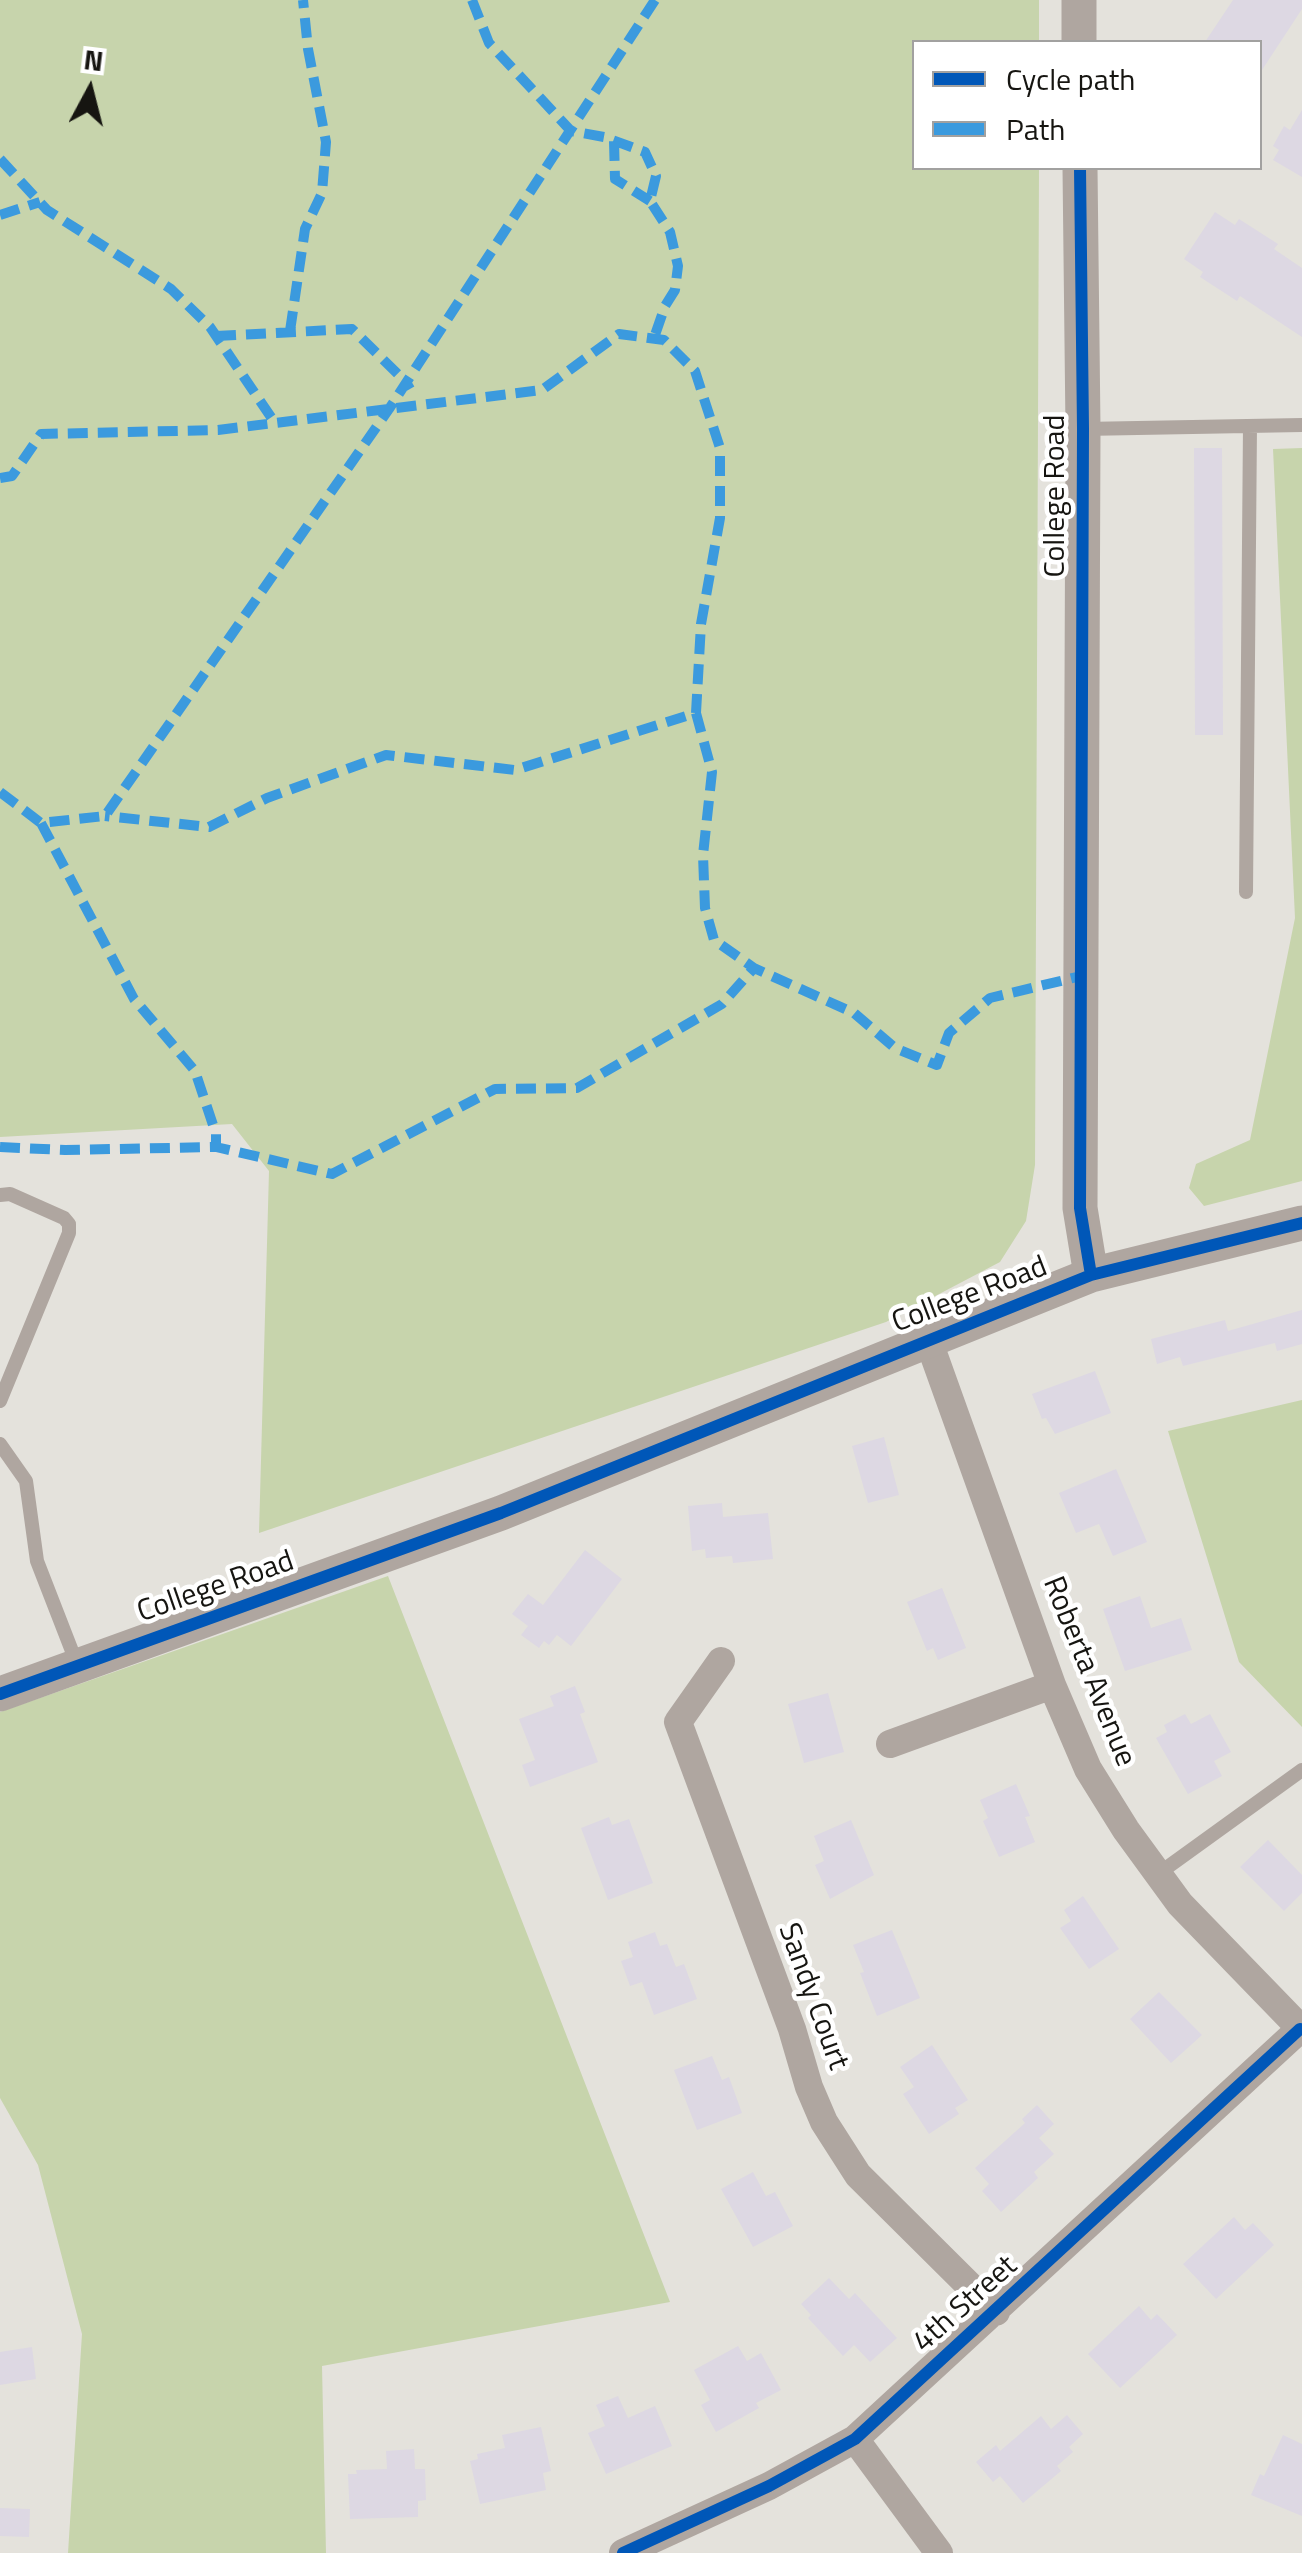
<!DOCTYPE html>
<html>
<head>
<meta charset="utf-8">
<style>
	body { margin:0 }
	#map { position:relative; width:1302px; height:2553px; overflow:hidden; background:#e4e2dc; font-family:"Titillium Web",sans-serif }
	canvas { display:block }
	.legend { position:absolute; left:912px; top:40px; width:350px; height:130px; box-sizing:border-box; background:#fff; border:2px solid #a2a1a0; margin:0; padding:12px 18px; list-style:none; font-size:30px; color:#161511 }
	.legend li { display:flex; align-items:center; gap:20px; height:50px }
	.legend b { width:50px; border:2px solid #a2a1a0 }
	.north { position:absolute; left:40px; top:40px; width:100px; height:100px; -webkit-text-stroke:8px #fff; paint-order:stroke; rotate:7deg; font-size:28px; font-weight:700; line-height:40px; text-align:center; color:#161511 }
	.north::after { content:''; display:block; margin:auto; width:35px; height:45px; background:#161511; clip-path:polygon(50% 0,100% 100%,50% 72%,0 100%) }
</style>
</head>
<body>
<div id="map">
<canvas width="1302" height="2553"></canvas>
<ul class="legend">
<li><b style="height:12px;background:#0057b8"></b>Cycle path</li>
<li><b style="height:12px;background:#3b9ade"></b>Path</li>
</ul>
<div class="north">N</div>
</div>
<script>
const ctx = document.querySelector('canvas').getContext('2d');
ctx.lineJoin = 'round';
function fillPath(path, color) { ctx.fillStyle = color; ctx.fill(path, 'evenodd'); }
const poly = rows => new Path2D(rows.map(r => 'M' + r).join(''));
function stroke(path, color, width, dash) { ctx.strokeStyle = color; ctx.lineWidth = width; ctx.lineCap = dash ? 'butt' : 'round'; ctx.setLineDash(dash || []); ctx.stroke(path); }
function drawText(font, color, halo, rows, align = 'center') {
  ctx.font = font + ' "Titillium Web",sans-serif'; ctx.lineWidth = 9; ctx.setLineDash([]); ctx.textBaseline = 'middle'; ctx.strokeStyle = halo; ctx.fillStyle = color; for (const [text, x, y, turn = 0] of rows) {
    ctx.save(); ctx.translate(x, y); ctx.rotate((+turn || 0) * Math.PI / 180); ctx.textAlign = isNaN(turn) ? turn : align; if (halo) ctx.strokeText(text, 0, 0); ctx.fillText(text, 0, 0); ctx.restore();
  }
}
fillPath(poly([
	[0,0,1039,0,1039,42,914,42,914,168,1039,168,1035,1165,1026,1221,1000,1262,886,1322,259,1533,269,1171,232,1124,0,1137],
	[1302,448,1302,1181,1204,1206,1189,1188,1196,1164,1250,1140,1295,918,1273,449],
	[1302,1400,1302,1727,1239,1662,1168,1431],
	[388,1576,670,2302,322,2366,326,2553,68,2553,82,2334,38,2165,0,2098,0,1712]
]), '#c7d4ac');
fillPath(poly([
	[1233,0,1302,0,1302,9,1260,73,1260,42,1205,42],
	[1302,110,1302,177,1273,160,1279,150,1273,146,1284,126,1290,130],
	[1215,212,1235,225,1239,219,1278,244,1274,249,1302,268,1302,337,1240,296,1237,301,1200,277,1203,272,1184,259],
	[1194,448,1222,448,1223,735,1195,735],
	[1302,1310,1302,1344,1277,1351,1275,1343,1183,1366,1180,1357,1157,1364,1151,1339,1225,1320,1228,1331],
	[1095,1371,1111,1413,1055,1434,1046,1418,1042,1419,1032,1394],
	[884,1437,899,1495,868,1503,852,1446],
	[1116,1469,1147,1542,1113,1556,1099,1524,1076,1533,1059,1493],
	[722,1503,723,1517,768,1513,773,1559,733,1563,732,1556,706,1558,705,1549,692,1551,688,1506],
	[585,1550,622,1579,571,1646,557,1635,549,1645,544,1641,539,1648,521,1635,528,1626,512,1614,528,1594,543,1605],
	[942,1588,966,1648,938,1660,933,1648,927,1651,907,1602],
	[1140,1596,1151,1628,1181,1618,1192,1650,1125,1671,1103,1609],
	[575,1686,585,1712,580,1714,598,1762,530,1787,522,1765,535,1760,519,1719,554,1706,550,1696],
	[828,1693,844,1752,804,1763,788,1704],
	[1185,1714,1191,1724,1210,1714,1231,1752,1214,1761,1222,1776,1188,1794,1156,1738,1167,1732,1164,1725],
	[1016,1784,1030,1816,1025,1817,1035,1842,999,1857,983,1821,988,1818,980,1800],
	[609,1817,612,1825,629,1819,653,1883,608,1900,581,1828],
	[851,1820,874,1875,830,1899,815,1865,824,1861,814,1836],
	[1268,1840,1302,1875,1302,1893,1284,1911,1240,1867],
	[1083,1896,1119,1949,1089,1969,1060,1928,1071,1921,1064,1910],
	[892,1930,920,1998,877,2016,860,1973,864,1972,853,1945],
	[655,1932,660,1946,667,1944,676,1967,684,1964,697,1999,654,2015,642,1982,630,1986,621,1961,633,1957,628,1942],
	[1159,1992,1202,2035,1171,2063,1130,2019],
	[932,2045,968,2100,955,2108,959,2114,929,2134,903,2094,914,2087,900,2067],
	[712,2056,722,2080,729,2077,742,2113,697,2130,674,2070],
	[1037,2105,1054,2124,1039,2138,1054,2154,1034,2172,1038,2178,1001,2212,982,2191,989,2184,975,2168,1025,2123,1022,2119],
	[753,2172,766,2196,775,2192,793,2226,753,2247,721,2189],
	[1234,2217,1245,2230,1253,2223,1274,2245,1216,2299,1183,2264],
	[829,2278,849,2299,855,2293,897,2338,870,2362,854,2345,843,2356,808,2318,811,2315,801,2304],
	[1139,2306,1151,2320,1157,2314,1177,2335,1120,2388,1088,2354],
	[738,2346,747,2361,761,2353,781,2390,756,2403,759,2408,716,2432,701,2405,710,2400,694,2370],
	[32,2347,36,2379,0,2385,0,2352],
	[618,2396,628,2418,655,2406,672,2446,606,2474,588,2433,605,2426,596,2405],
	[1067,2415,1083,2434,1069,2447,1073,2452,1057,2466,1061,2471,1023,2503,1000,2476,993,2482,976,2462,996,2445,1000,2451,1041,2416,1051,2429],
	[541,2427,551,2471,543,2473,546,2490,480,2504,470,2461,478,2459,477,2454,505,2448,502,2435],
	[1283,2435,1302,2444,1302,2516,1251,2495,1260,2474,1264,2476],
	[414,2449,415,2469,425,2469,426,2500,418,2501,418,2517,350,2519,348,2474,357,2474,356,2470,387,2469,386,2451],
	[0,2508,30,2509,29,2537,0,2536]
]), '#ddd8e3');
stroke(poly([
	[1083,429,1302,425],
	[1246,892,1250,426],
	[0,1195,10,1194,64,1218,69,1224,69,1233,0,1401],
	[0,1444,26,1481,37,1561,77,1664],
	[1158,1874,1302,1770]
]), '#afa6a0', 14);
stroke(poly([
	[928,1339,1052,1685,1088,1769,1126,1830,1180,1904,1302,2030],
	[721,1661,678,1722,792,2029,809,2087,824,2122,858,2175,996,2312],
	[890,1744,1052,1685],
	[855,2439,939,2553],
	[623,2553,769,2486,855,2439,1300,2029]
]), '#afa6a0', 28);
stroke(poly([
	[1079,0,1079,42],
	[1080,168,1083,429,1080,1208,1091,1275],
	[0,1694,501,1513,1091,1275,1302,1223]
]), '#afa6a0', 35);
stroke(poly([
	[472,0,489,43,571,131,604,137,645,152,656,176,650,201,670,232,678,266,675,290,665,306,654,338],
	[614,141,615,179,650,201],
	[0,159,47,210,171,289,210,327,275,423],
	[0,215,40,202],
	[290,331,305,229,322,193,326,142,308,49,303,0],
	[216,336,352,329,406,382,410,389],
	[0,478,12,476,41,434,218,430,542,390,619,334,664,340,695,371,720,448,720,518,701,624,696,713,515,770,386,755,267,798,209,827,105,816],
	[696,713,712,772,703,855,705,908,714,940,754,968,854,1013,895,1048,937,1065,949,1033,990,998,1081,976],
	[0,792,41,823,105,816,389,409,655,0],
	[41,823,134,999,195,1071,216,1134,216,1147],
	[0,1147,65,1150,216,1147,332,1174,495,1089,577,1088,722,1004,754,968]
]), '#3b9ade', 10, [20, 10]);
stroke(poly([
	[1080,168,1083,429,1080,1208,1091,1275],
	[0,1694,501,1513,1091,1275,1302,1223],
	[623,2553,769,2486,855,2439,1300,2029]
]), '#0057b8', 12);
drawText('30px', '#161511', '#fff', [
	["College Road",1057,496,-90],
	["College Road",970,1296,-21],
	["College Road",216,1588,-19],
	["Roberta Avenue",1088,1672,68],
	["Sandy Court",812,1997,70],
	["4th Street",966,2305,-42]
]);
</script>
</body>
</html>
